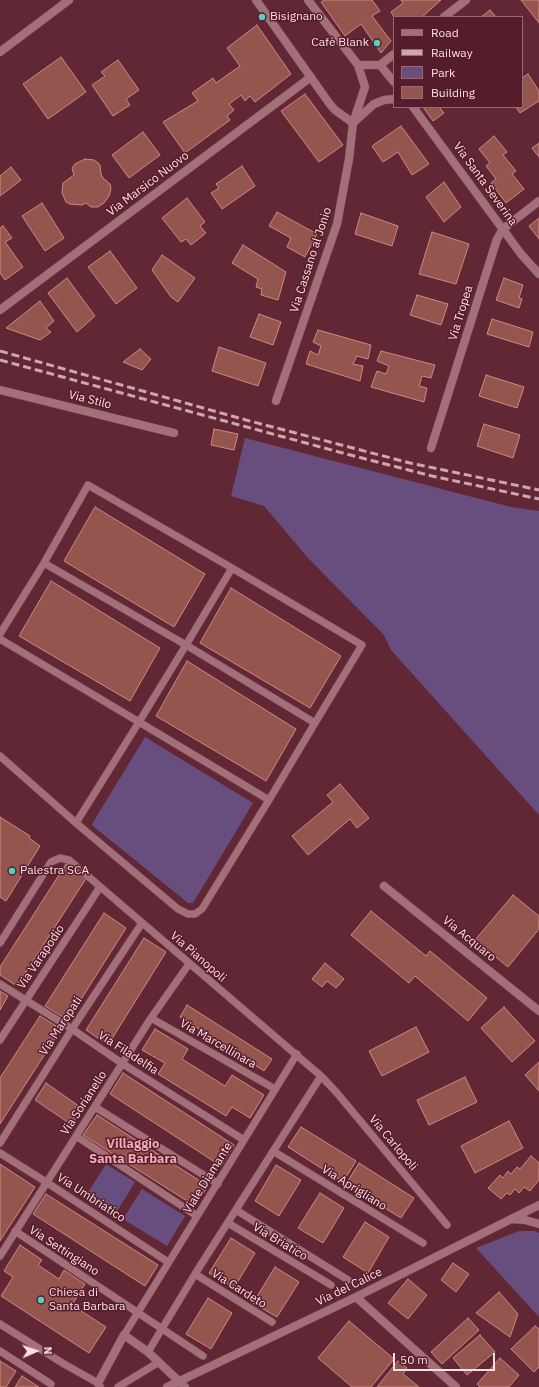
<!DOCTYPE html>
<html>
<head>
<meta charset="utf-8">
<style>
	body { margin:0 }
	#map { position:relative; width:539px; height:1387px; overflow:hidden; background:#612735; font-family:"IBM Plex Sans",sans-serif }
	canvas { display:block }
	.legend { position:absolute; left:393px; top:16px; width:130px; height:92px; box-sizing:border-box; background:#551c2b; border:1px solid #996a75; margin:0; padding:5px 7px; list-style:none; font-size:12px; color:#fedfe4 }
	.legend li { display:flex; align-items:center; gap:8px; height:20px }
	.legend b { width:20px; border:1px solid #996a75 }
	.north { position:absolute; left:16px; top:1331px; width:40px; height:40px; -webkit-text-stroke:3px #551c2b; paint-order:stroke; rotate:88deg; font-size:11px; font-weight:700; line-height:16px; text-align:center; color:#fedfe4 }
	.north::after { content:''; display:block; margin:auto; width:14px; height:18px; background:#fedfe4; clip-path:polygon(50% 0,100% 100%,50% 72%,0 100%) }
	.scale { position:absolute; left:393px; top:1353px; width:102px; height:18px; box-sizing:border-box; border:2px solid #fedfe4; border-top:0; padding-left:5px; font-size:12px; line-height:14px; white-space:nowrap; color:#fedfe4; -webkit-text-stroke:3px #551c2b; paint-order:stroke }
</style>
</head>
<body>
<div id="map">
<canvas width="539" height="1387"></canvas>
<ul class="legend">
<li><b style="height:5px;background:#a37079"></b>Road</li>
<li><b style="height:5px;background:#cea6ae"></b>Railway</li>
<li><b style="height:11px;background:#674e7f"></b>Park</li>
<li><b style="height:11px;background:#95554f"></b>Building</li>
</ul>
<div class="north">N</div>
<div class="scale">50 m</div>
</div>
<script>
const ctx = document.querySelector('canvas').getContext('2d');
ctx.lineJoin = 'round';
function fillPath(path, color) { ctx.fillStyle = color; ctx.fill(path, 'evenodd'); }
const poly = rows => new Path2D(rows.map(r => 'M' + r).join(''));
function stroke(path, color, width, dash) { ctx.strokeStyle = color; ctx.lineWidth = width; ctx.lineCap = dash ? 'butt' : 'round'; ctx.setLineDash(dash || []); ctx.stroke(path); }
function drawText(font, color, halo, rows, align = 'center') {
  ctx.font = font + ' "IBM Plex Sans",sans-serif'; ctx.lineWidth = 3; ctx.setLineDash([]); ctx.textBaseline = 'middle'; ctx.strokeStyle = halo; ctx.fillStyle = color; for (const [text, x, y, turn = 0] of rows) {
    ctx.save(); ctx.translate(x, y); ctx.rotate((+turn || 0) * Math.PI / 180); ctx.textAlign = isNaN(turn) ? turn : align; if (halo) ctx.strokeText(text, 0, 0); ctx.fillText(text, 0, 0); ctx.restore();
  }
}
fillPath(poly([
	[245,438,511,507,539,511,539,815,391,650,384,635,308,558,264,506,231,496],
	[145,737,253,803,193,903,188,903,93,826,92,824],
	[106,1164,135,1182,113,1218,84,1199],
	[142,1189,185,1216,167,1246,123,1219],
	[519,1231,535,1231,539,1233,539,1317,476,1248]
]), '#674e7f');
const building = poly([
	[324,0,372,0,380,11,372,16,391,41,381,53,361,24,345,36,321,2,324,0],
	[401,0,441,0,422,17,394,17,391,12,403,3,401,0],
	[521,0,539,0,539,23,521,0],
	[490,10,496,17,481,17,490,10],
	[257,25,291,74,255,102,250,96,245,101,241,95,229,104,234,110,227,116,230,120,185,153,163,122,198,101,192,93,213,78,216,83,240,66,227,48,257,25],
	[61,57,86,92,48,119,23,84,61,57],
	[118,60,139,90,126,99,130,105,113,116,92,85,105,76,101,72,118,60],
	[528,74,539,91,539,101,520,113,516,107,522,107,522,78,528,74],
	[305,94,343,145,319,162,281,111,305,94],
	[423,107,439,107,444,113,433,121,423,107],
	[401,126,429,164,412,175,398,152,383,162,372,146,401,126],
	[143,132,160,155,129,178,112,155,143,132],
	[494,136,507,152,503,155,516,171,512,174,524,189,506,203,491,183,496,179,486,166,490,163,479,149,494,136],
	[539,143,539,157,532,148,539,143],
	[85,159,94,160,97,162,100,165,101,174,103,178,110,184,111,189,109,196,104,203,98,207,91,207,86,203,82,205,70,204,66,202,62,193,63,183,74,175,72,168,75,164,85,159],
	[242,166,255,186,222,209,211,193,219,188,216,184,242,166],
	[11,167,21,180,0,196,0,176,11,167],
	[444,182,461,207,444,222,426,197,444,182],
	[187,198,205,222,200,226,206,233,191,245,186,239,181,242,162,218,187,198],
	[42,203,64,238,45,251,22,216,42,203],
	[277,212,317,234,305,257,287,247,291,238,269,226,277,212],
	[361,213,398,226,392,246,355,234,361,213],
	[539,218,539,239,529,226,539,218],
	[3,226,12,238,5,242,23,267,5,280,0,273,0,228,3,226],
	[432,232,469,244,456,284,419,274,432,232],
	[243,245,286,272,278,300,261,295,262,289,256,287,258,279,232,263,243,245],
	[110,251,137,288,116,304,88,267,110,251],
	[162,255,195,278,178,302,171,297,152,270,162,255],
	[67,278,95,316,77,332,48,293,67,278],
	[504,278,523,285,519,298,522,299,519,308,496,300,504,278],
	[417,295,448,304,441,325,410,315,417,295],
	[40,301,54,321,46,328,51,332,40,340,6,328,40,301],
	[259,314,281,322,273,345,250,337,259,314],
	[492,319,533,332,529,347,487,334,492,319],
	[318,330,371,345,368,359,357,356,353,364,363,366,360,381,306,364,310,351,318,355,321,346,313,342,318,330],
	[219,347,266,363,258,386,212,371,219,347],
	[140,349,151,359,142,370,123,362,140,349],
	[381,351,435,365,431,378,422,376,419,386,427,388,424,402,371,387,377,371,386,374,389,366,377,361,381,351],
	[486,375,524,387,517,408,479,396,486,375],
	[484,424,520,435,513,458,477,446,484,424],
	[214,429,238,434,234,450,211,445,214,429],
	[95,507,205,574,174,627,64,561,95,507],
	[51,581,160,648,130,701,19,636,51,581],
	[231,588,341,656,310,708,200,643,231,588],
	[187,661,296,729,266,781,156,716,187,661],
	[340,784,369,818,357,828,350,819,308,855,292,836,333,802,327,795,340,784],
	[0,817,30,836,29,838,40,846,6,901,0,897,0,817],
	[66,864,87,877,17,986,0,975,0,967,66,864],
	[513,895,539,916,539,929,508,967,475,940,513,895],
	[371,911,426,956,430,951,487,998,468,1021,415,976,409,983,351,935,371,911],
	[104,913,126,928,68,1020,45,1006,104,913],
	[144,938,166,952,108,1045,86,1030,144,938],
	[325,963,344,979,336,988,327,981,322,987,312,979,325,963],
	[0,991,8,996,0,1010,0,991],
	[187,1005,272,1059,264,1071,180,1017,187,1005],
	[504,1007,535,1041,512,1062,481,1028,504,1007],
	[40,1016,61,1029,0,1124,0,1078,40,1016],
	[416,1027,429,1052,382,1076,369,1051,416,1027],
	[155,1029,188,1049,182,1059,225,1086,232,1075,264,1095,250,1118,232,1107,226,1116,158,1074,165,1063,142,1050,155,1029],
	[539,1062,539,1091,525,1075,539,1062],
	[123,1073,234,1145,221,1166,110,1094,123,1073],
	[465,1077,477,1102,429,1125,417,1100,465,1077],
	[46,1083,83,1109,72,1125,35,1100,46,1083],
	[97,1115,208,1186,195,1206,83,1135,97,1115],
	[509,1121,523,1148,475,1173,461,1146,509,1121],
	[301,1127,356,1161,343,1182,288,1147,301,1127],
	[531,1156,539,1163,539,1180,530,1191,524,1187,519,1193,515,1189,510,1195,507,1193,501,1199,488,1188,500,1175,503,1178,508,1171,511,1174,517,1167,520,1169,531,1156],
	[359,1163,414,1198,401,1218,346,1184,359,1163],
	[0,1164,35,1187,0,1241,0,1164],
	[276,1165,301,1180,279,1216,255,1201,276,1165],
	[320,1193,344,1208,323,1243,298,1228,320,1193],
	[46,1194,158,1265,145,1286,33,1214,46,1194],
	[365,1222,389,1237,368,1273,343,1257,365,1222],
	[231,1238,255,1253,234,1288,209,1273,231,1238],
	[20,1245,42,1260,38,1265,59,1279,64,1270,85,1284,72,1305,106,1327,89,1353,1,1296,13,1277,4,1271,20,1245],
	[453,1263,469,1274,456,1292,441,1280,453,1263],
	[275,1267,299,1282,277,1317,253,1303,275,1267],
	[408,1279,427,1295,408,1319,388,1303,408,1279],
	[499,1292,518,1314,510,1337,476,1313,499,1292],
	[208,1298,232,1313,211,1349,186,1334,208,1298],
	[468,1318,479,1330,442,1364,431,1352,468,1318],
	[349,1321,394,1359,371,1387,352,1387,318,1358,349,1321],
	[535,1326,539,1329,539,1367,534,1372,511,1349,535,1326],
	[480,1335,495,1352,467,1375,453,1358,480,1335],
	[500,1358,519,1375,509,1387,480,1387,477,1384,500,1358],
	[0,1361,16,1371,6,1387,0,1387,0,1361],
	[398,1361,407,1368,403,1374,419,1387,377,1387,398,1361],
	[22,1376,39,1387,15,1387,22,1376]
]);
fillPath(building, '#95554f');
stroke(building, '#ce8981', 1);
const service = poly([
	[0,634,44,563],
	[0,639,139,722,186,645,44,563,88,485,232,568],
	[0,756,76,823,178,909,188,914,195,914,202,909,269,800,139,722,76,823],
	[269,800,315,723,362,645,232,568,186,645,315,723],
	[0,943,51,862,60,858,69,860,321,1076,337,1093,447,1225],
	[0,984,72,1029,123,1064,244,1140],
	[151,1018,275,1089],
	[0,1040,100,887],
	[95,1107,218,1184],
	[76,1136,197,1216],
	[0,1143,72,1029,142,923],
	[273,1151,423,1243],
	[0,1153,46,1182,168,1262],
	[236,1210,348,1280],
	[228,1223,331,1285],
	[15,1231,203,1356],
	[0,1256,151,1018,189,964],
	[195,1274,272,1322],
	[0,1324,64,1364,98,1383],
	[124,1335,297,1054],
	[0,1351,51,1384],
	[148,1352,195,1274,321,1076],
	[118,1387,159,1362]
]);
const minor = poly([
	[256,0,329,103,335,110,353,123],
	[444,17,466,0],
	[0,52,69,0],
	[358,65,380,65],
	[380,65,394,82],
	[380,65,394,54],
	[413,107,521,254,539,274],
	[354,122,374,104,384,100,394,99],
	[0,310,311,77],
	[0,390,174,433],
	[276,401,337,224,349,159,353,123,365,87,358,65,308,0],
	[431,448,497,239,503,229,539,201],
	[384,886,539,1011],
	[512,1219,525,1220,539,1224],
	[356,1297,456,1387],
	[100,1387,98,1383,124,1335,148,1352,185,1387],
	[167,1387,356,1297,539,1205]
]);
stroke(service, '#7d4854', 8);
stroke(minor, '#7d4854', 9);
stroke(service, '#a37079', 7);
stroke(minor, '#a37079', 8);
stroke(poly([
	[0,351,246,420,410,463,539,490],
	[0,360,339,452,432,476,539,499]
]), '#cea6ae', 3, [8, 4]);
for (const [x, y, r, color] of [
	[262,17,4,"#56cec3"],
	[377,43,4,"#56cec3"],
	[12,871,4,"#56cec3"],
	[41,1300,4,"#56cec3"]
]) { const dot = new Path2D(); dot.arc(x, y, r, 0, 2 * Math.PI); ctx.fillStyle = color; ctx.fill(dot); stroke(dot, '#551c2b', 1.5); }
drawText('12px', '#fedfe4', '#551c2b', [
	["Bisignano",270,17],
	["Cafè Blank",369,43,"right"],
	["Palestra SCA",20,871],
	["Chiesa di",49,1293],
	["Santa Barbara",49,1307]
], 'left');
drawText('12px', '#fedfe4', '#551c2b', [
	["Via Marsico Nuovo",148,184,-37],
	["Via Santa Severina",485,184,54],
	["Via Cassano al Jonio",311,260,-72],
	["Via Tropea",461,313,-73],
	["Via Stilo",90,400,14],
	["Via Acquaro",469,939,39],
	["Via Varapodio",41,957,-56],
	["Via Pianopoli",198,957,41],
	["Via Maropati",61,1026,-57],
	["Via Marcellinara",218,1044,30],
	["Via Filadelfia",128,1053,33],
	["Via Sorianello",84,1103,-57],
	["Via Carlopoli",393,1143,50],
	["Viale Diamante",208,1178,-58],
	["Via Aprigliano",354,1188,32],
	["Via Umbriatico",91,1198,33],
	["Via Briatico",280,1242,31],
	["Via Settingiano",64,1251,33],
	["Via del Calice",349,1287,-26],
	["Via Cardeto",239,1289,32]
]);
drawText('bold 13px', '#f3abb8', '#551c2b', [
	["Villaggio",133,1144],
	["Santa Barbara",133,1159]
]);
</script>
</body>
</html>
